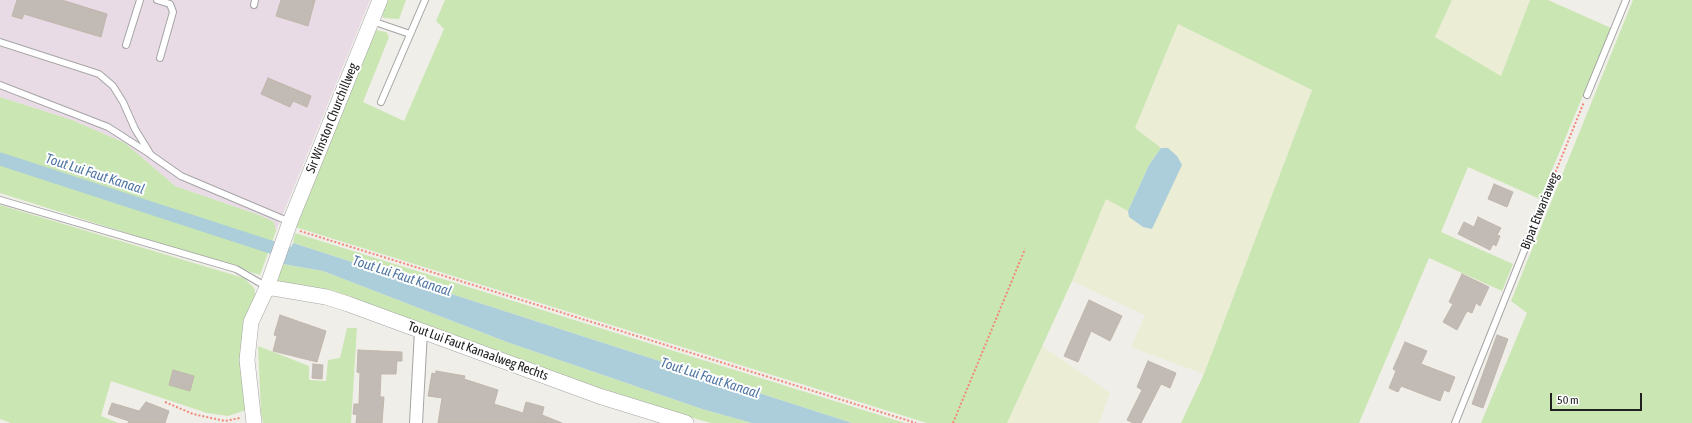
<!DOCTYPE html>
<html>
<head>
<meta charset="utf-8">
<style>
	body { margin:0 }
	#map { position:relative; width:1692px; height:423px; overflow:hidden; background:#f0eee8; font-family:"Asap Condensed",sans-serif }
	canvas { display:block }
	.scale { position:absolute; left:1550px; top:393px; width:92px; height:18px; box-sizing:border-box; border:2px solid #212121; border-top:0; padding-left:5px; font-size:12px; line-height:14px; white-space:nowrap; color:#212121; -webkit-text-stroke:3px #fff; paint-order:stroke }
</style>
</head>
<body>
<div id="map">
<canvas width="1692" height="423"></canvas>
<div class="scale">50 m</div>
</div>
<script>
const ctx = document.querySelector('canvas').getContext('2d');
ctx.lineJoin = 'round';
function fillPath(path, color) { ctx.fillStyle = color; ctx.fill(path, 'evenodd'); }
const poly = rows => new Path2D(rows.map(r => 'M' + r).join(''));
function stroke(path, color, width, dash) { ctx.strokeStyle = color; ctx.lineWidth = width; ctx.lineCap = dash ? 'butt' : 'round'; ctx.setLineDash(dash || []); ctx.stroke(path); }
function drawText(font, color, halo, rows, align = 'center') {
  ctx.font = font + ' "Asap Condensed",sans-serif'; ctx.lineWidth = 4; ctx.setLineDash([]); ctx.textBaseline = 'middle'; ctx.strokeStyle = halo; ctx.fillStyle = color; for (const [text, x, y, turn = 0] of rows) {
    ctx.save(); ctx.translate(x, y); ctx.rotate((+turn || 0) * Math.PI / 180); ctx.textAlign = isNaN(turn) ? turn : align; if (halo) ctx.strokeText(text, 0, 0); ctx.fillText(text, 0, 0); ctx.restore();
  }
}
fillPath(poly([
	[0,0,370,0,276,231,274,222,259,215,175,186,125,143,72,120,0,97]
]), '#e9dbe6');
fillPath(poly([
	[1452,0,1530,0,1501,76,1435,37],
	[1178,24,1312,90,1204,374,1131,347,1145,315,1072,281,1106,198,1128,211,1129,217,1143,227,1152,229,1177,156,1168,149,1161,148,1135,128],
	[1042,346,1110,393,1099,423,1007,423]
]), '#ebedd5');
fillPath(poly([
	[388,0,406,0,399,19,383,18,382,14],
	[445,0,1452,0,1435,37,1501,76,1530,0,1548,0,1611,28,1540,199,1468,167,1441,232,1513,264,1502,291,1429,258,1359,423,1181,423,1204,374,1312,90,1178,24,1135,128,1161,148,1149,165,1128,211,1106,199,1072,281,1007,423,927,423,295,227,375,30,386,32,389,37,363,102,404,121,444,29,436,21],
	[1633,0,1692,0,1692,423,1481,423,1527,313,1511,301],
	[0,97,72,120,125,143,175,186,259,215,274,222,276,231,260,275,0,193],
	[0,205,244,278,254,288,256,297,246,410,228,416,207,413,111,381,101,416,118,423,11,423,0,419],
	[295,233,905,423,852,423,293,243],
	[283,264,323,271,507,342,702,409,752,423,711,423,612,395,334,291,275,281],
	[347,328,357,328,351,423,263,423,261,412,258,346,309,366,309,380,326,381,328,360,340,358]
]), '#cae6b2');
fillPath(poly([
	[1161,148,1168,148,1177,156,1182,165,1152,229,1143,227,1129,217,1128,211,1149,165],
	[293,243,852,423,752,423,702,409,507,342,323,271,283,264]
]), '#acceda');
stroke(poly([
	[0,159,289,253]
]), '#acceda', 13);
const building = poly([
	[17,0,62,0,107,14,101,37,24,14,22,19,12,16,17,0],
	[281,0,315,0,308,26,276,16,281,0],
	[268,78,311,96,307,107,293,101,290,107,261,94,268,78],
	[1494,184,1513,192,1507,207,1488,199,1494,184],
	[1478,217,1501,228,1497,235,1500,236,1496,246,1493,244,1490,250,1458,234,1464,222,1474,227,1478,217],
	[1462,274,1489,287,1480,306,1476,303,1472,313,1467,311,1457,330,1443,322,1453,304,1449,302,1462,274],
	[1089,300,1122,316,1110,341,1091,331,1078,362,1064,356,1089,300],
	[280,315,326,331,317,362,273,351,277,336,274,335,280,315],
	[1497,335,1508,339,1483,408,1472,404,1497,335],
	[1405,342,1427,351,1421,364,1455,377,1449,392,1444,390,1440,401,1401,386,1398,392,1389,388,1396,371,1393,369,1405,342],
	[358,350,402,352,402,361,397,361,396,374,381,374,380,397,384,397,382,423,356,423,357,415,353,414,354,404,359,404,360,373,357,372,358,350],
	[1148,361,1176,373,1170,388,1161,384,1141,423,1133,423,1127,420,1142,390,1137,387,1148,361],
	[313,364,323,365,322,379,312,378,313,364],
	[173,370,194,376,190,391,169,385,173,370],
	[436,371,465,376,464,379,498,390,494,404,523,413,526,402,544,407,542,415,562,423,438,423,442,398,428,396,432,373,436,374,436,371],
	[146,402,169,411,165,423,128,423,129,421,108,414,112,403,139,411,146,402]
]);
fillPath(building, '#c1bab5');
stroke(building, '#c1b6ab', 1);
const service = poly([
	[157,0,170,4,173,12,160,58],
	[254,5,255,0],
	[372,21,410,34],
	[0,42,99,74,113,86,123,102,135,129,151,155,181,176,290,222],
	[126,45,140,0],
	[0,85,108,127,150,154],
	[1587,95,1626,0],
	[381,102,425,0],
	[0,200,236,269,267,287],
	[1455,423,1542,206]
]);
const minor = poly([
	[416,423,421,331]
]);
const tertiary = poly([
	[267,287,326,297,348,304,599,396,686,423],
	[254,423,247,360,251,322,266,290,290,222,380,0]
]);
stroke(service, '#a5a5a5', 8);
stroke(minor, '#a5a5a5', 14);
stroke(tertiary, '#a5a5a5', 16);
stroke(poly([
	[1545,198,1584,102],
	[300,231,916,423],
	[165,402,193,414,225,421,240,418],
	[953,423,1025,249]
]), '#f08a7a', 2, [2, 2]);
stroke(service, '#fff', 6);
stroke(minor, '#fff', 12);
stroke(tertiary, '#fff', 15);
drawText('13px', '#212121', '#fff', [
	["Sir Winston Churchillweg",332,118,-68],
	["Bipat Etwariaweg",1540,211,-68],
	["Tout Lui Faut Kanaalweg Rechts",478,351,20]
]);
drawText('italic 14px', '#5076a2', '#fff', [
	["Tout Lui Faut Kanaal",95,174,18],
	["Tout Lui Faut Kanaal",402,276,18],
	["Tout Lui Faut Kanaal",710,378,18]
]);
</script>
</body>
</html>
